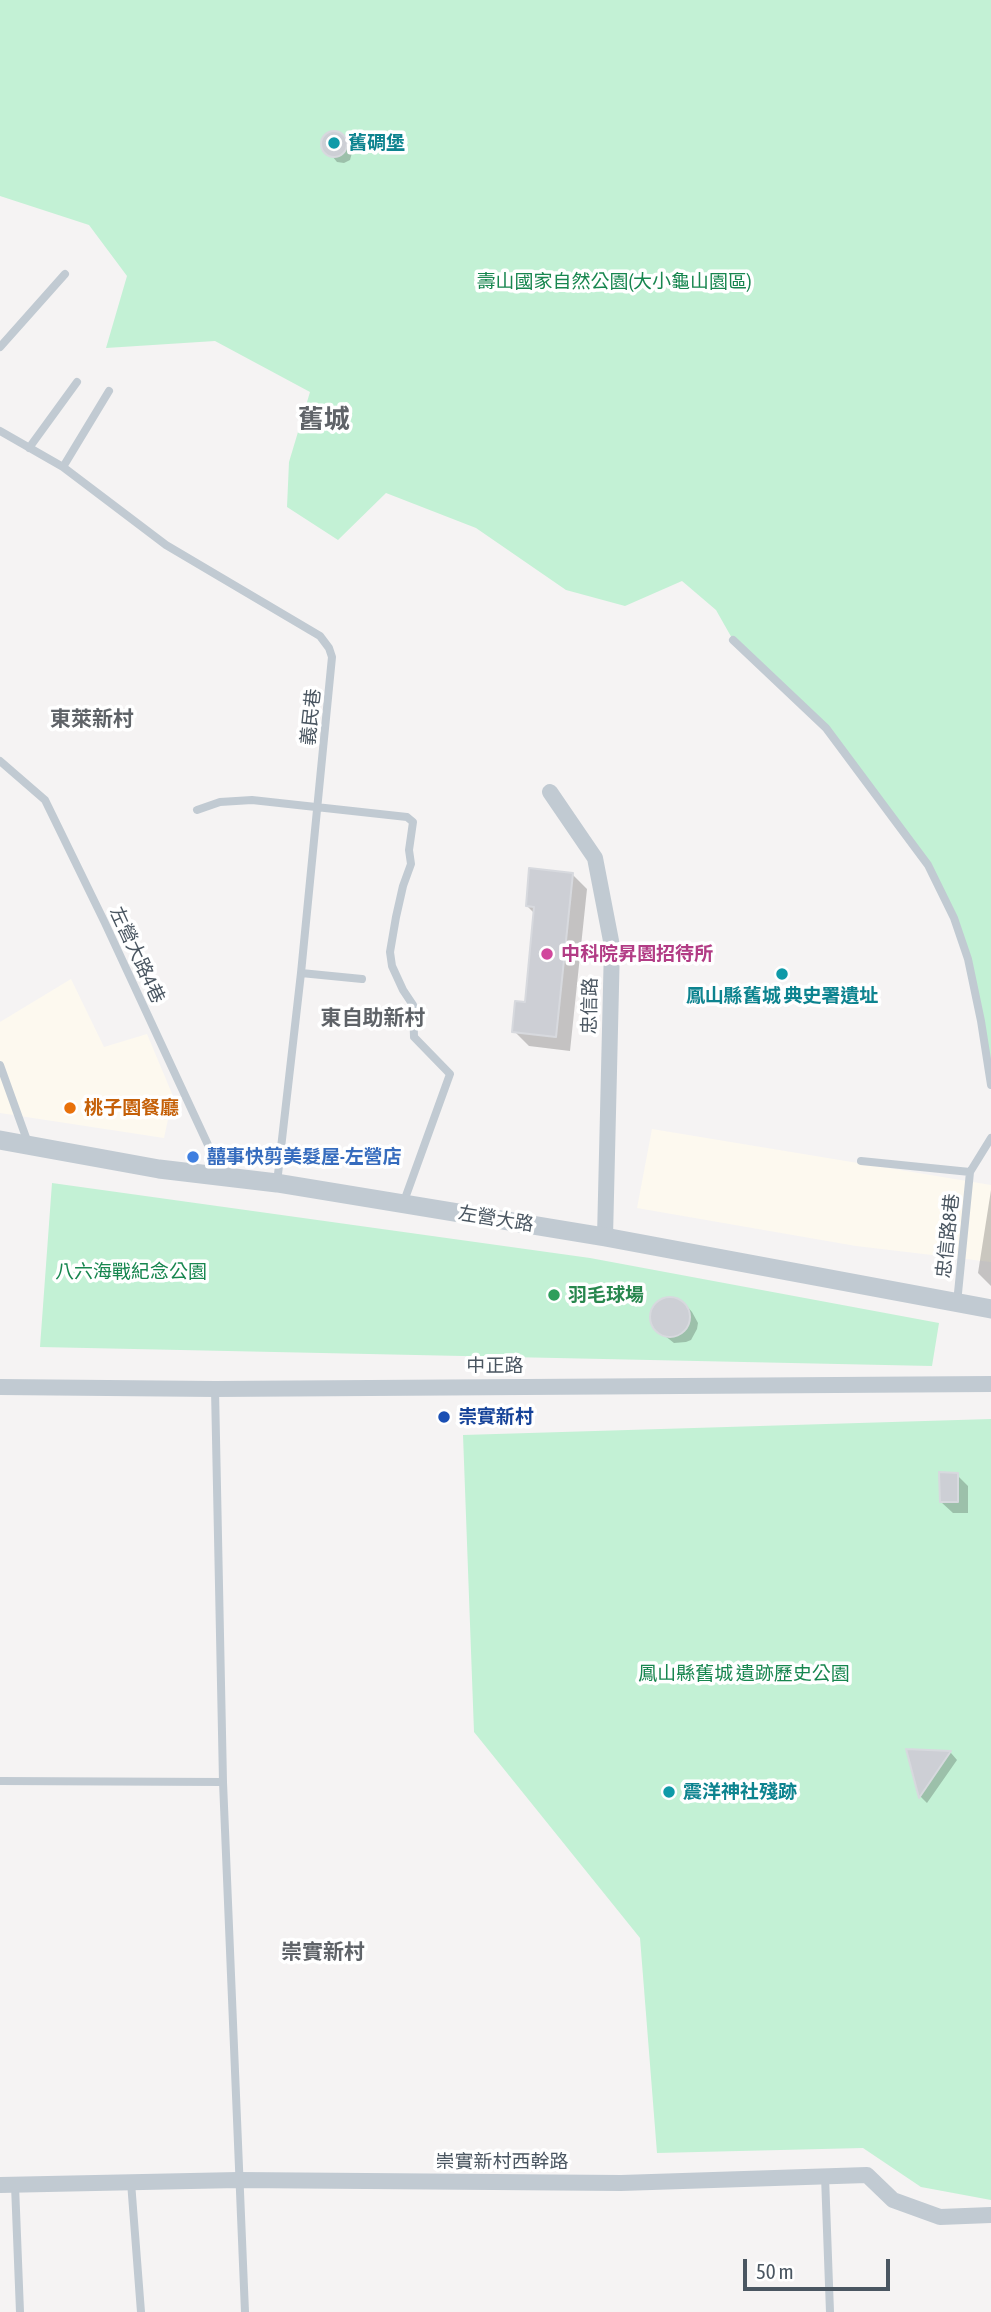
<!DOCTYPE html>
<html>
<head>
<meta charset="utf-8">
<style>
	body { margin:0 }
	#map { position:relative; width:991px; height:2312px; overflow:hidden; background:#f5f3f3; font-family:"Asap Condensed",sans-serif }
	canvas { display:block }
	.scale { position:absolute; left:743px; top:2259px; width:147px; height:32px; box-sizing:border-box; border:4px solid #4a5661; border-top:0; padding-left:9px; font-size:21px; line-height:24px; white-space:nowrap; color:#4a5661; -webkit-text-stroke:5px #fff; paint-order:stroke }
</style>
</head>
<body>
<div id="map">
<canvas width="991" height="2312"></canvas>
<div class="scale">50 m</div>
</div>
<script>
const ctx = document.querySelector('canvas').getContext('2d');
ctx.lineJoin = 'round';
function fillPath(path, color) { ctx.fillStyle = color; ctx.fill(path, 'evenodd'); }
const poly = rows => new Path2D(rows.map(r => 'M' + r).join(''));
function stroke(path, color, width, dash) { ctx.strokeStyle = color; ctx.lineWidth = width; ctx.lineCap = dash ? 'butt' : 'round'; ctx.setLineDash(dash || []); ctx.stroke(path); }
function drawText(font, color, halo, rows, align = 'center') {
  ctx.font = font + ' "Asap Condensed","Noto Sans TC",sans-serif'; ctx.lineWidth = 7; ctx.setLineDash([]); ctx.textBaseline = 'middle'; ctx.strokeStyle = halo; ctx.fillStyle = color; for (const [text, x, y, turn = 0] of rows) {
    ctx.save(); ctx.translate(x, y); ctx.rotate((+turn || 0) * Math.PI / 180); ctx.textAlign = isNaN(turn) ? turn : align; if (halo) ctx.strokeText(text, 0, 0); ctx.fillText(text, 0, 0); ctx.restore();
  }
}
fillPath(poly([
	[71,979,104,1047,147,1034,173,1096,164,1138,0,1113,0,1022],
	[652,1129,991,1185,991,1262,856,1246,637,1208]
]), '#fdf9ef');
fillPath(poly([
	[0,0,991,0,991,1085,968,959,928,865,826,728,733,640,716,610,682,581,625,606,566,590,476,528,386,493,338,540,287,507,289,462,310,392,215,341,106,348,127,276,89,225,0,196],
	[52,1183,590,1258,939,1323,932,1366,40,1347],
	[991,1419,991,2200,921,2187,863,2148,657,2153,640,1938,474,1732,463,1435]
]), '#c3f1d5');
fillPath(poly([
	[333,132,341,135,353,149,350,160,344,163,337,162,323,145,327,135],
	[572,874,587,889,570,1051,529,1046,514,1031,526,1004,535,914,527,906],
	[991,1190,991,1286,978,1273],
	[667,1298,673,1298,685,1304,692,1312,698,1323,697,1329,691,1340,686,1342,674,1343,655,1328,652,1316,656,1304],
	[957,1475,968,1486,968,1513,953,1513,941,1502],
	[908,1751,951,1753,957,1760,927,1803,921,1797]
]), '#0003');
const building = poly([
	'321 144a13 13 0 1 1 26 0a13 13 0 1 1-26 0Z',
	[529,868,573,873,556,1037,512,1032,515,1001,525,1002,534,907,526,906,529,868],
	'650 1317a20 20 0 1 1 40 0a20 20 0 1 1-40 0Z',
	[939,1472,958,1473,958,1502,940,1502,939,1472],
	[906,1749,951,1751,919,1798,906,1749]
]);
fillPath(building, '#cdcfd5');
stroke(building, '#d7d9de', 2);
stroke(poly([
	[0,347,65,274],
	[0,431,63,467,166,545,320,636,329,648,332,657,301,973,277,1183],
	[29,448,77,382],
	[63,467,109,391],
	[733,640,826,728,928,865,954,918,968,959,981,1021,991,1085],
	[0,761,45,800,105,923,222,1175],
	[197,810,220,802,252,800,407,817,413,822,409,850,411,864,403,886,396,917,390,952,392,966,403,990,413,1005,414,1037,450,1074,403,1204],
	[301,973,362,979],
	[0,1065,28,1143],
	[861,1161,970,1172],
	[957,1303,970,1172,991,1138],
	[215,1389,223,1782,245,2312],
	[0,1781,223,1782],
	[825,2176,830,2312],
	[131,2182,141,2312],
	[15,2185,20,2312]
]), '#c1cad2', 8);
stroke(poly([
	[550,792,595,858,612,946,605,1237],
	[0,1387,215,1389,991,1384],
	[0,2185,238,2180,621,2183,867,2175,893,2200,940,2217,991,2215]
]), '#c1cad2', 16);
stroke(poly([
	[0,1140,159,1169,277,1183,605,1237,991,1309]
]), '#c1cad2', 19);
for (const [x, y, r, color] of [
	[334,143,7,"#0f9aa8"],
	[547,954,7,"#d1479c"],
	[782,974,7,"#0f9aa8"],
	[70,1108,7,"#e8710a"],
	[193,1157,7,"#3f7fe0"],
	[554,1295,7,"#2e9e5b"],
	[444,1417,7,"#1a4fb4"],
	[669,1792,7,"#0f9aa8"]
]) { const dot = new Path2D(); dot.arc(x, y, r, 0, 2 * Math.PI); ctx.fillStyle = color; ctx.fill(dot); stroke(dot, '#fff', 2.5); }
drawText('bold 19px', '#0d838f', '#fff', [
	["舊碉堡",348,143],
	["鳳山縣舊城 典史署遺址",782,996,"center"],
	["震洋神社殘跡",683,1792]
], 'left');
drawText('19px', '#17864f', '#fff', [
	["壽山國家自然公園(大小龜山園區)",614,282],
	["八六海戰紀念公園",131,1272],
	["鳳山縣舊城 遺跡歷史公園",744,1674]
]);
drawText('19px', '#4a5661', '#fff', [
	["義民巷",311,717,-84],
	["左營大路4巷",137,955,65],
	["忠信路",590,1006,-89],
	["左營大路",496,1219,9],
	["忠信路8巷",948,1236,-84],
	["中正路",495,1366],
	["崇實新村西幹路",502,2162]
]);
drawText('bold 19px', '#b23c85', '#fff', [
	["中科院昇園招待所",561,954]
], 'left');
drawText('bold 19px', '#c56008', '#fff', [
	["桃子園餐廳",84,1108]
], 'left');
drawText('bold 19px', '#366cbe', '#fff', [
	["囍事快剪美髮屋-左營店",207,1157]
], 'left');
drawText('bold 19px', '#27864d', '#fff', [
	["羽毛球場",568,1295]
], 'left');
drawText('bold 19px', '#164399', '#fff', [
	["崇實新村",458,1417]
], 'left');
drawText('bold 21px', '#5f6368', '#fff', [
	["東萊新村",92,719],
	["東自助新村",373,1018],
	["崇實新村",323,1952]
]);
drawText('bold 26px', '#5f6368', '#fff', [
	["舊城",324,420]
]);
</script>
</body>
</html>
